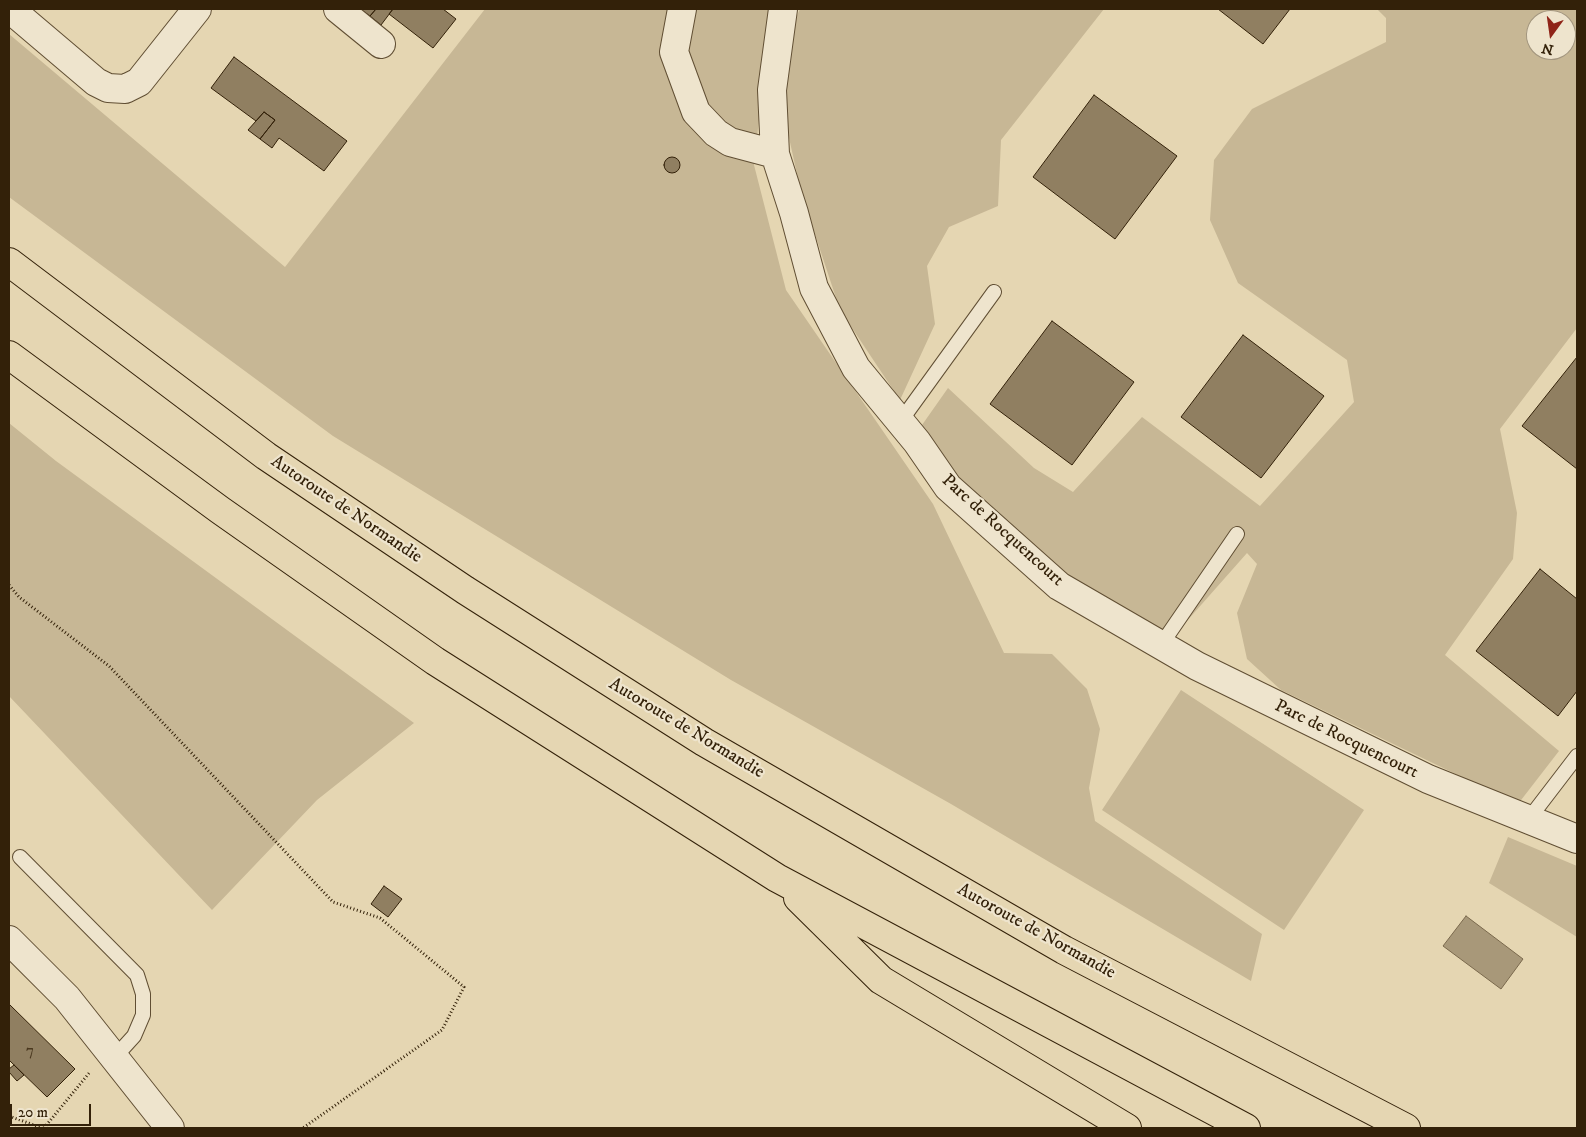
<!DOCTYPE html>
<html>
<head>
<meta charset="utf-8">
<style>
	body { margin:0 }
	#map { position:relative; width:1586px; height:1137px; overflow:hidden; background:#e5d6b2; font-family:"IM FELL DW Pica",serif }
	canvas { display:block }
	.frame { position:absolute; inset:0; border:10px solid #332109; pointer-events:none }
	.north { position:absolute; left:1526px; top:10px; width:50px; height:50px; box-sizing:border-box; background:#eee4cd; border:1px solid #a3967f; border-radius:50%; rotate:194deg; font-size:14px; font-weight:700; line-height:20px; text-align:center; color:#332109 }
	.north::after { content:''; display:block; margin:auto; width:18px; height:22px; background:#8f2418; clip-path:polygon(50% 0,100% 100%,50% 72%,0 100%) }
	.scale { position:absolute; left:10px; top:1104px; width:81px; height:22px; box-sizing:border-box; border:2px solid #332109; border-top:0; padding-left:6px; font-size:15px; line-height:18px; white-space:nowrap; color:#332109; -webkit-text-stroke:4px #eee4cd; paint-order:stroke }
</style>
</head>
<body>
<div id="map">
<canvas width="1586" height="1137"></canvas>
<div class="frame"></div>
<div class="north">N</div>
<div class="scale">20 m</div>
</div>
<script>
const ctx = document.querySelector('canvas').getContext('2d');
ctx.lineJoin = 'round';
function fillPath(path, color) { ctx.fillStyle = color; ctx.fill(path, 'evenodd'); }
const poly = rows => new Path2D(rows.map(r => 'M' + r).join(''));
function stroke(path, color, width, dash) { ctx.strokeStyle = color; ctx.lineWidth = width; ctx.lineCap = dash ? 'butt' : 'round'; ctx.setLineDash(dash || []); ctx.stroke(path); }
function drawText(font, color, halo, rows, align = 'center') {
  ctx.font = font + ' "IM FELL DW Pica",serif'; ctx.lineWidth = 4.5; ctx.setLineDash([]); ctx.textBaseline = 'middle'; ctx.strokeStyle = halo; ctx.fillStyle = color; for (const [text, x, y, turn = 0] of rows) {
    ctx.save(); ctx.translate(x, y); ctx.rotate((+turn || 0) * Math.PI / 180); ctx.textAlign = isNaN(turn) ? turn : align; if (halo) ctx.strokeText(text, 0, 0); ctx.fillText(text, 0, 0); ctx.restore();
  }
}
fillPath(poly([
	[485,9,771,9,754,165,786,290,933,504,1004,653,1052,654,1087,689,1100,729,1089,788,1095,821,1262,934,1251,981,951,804,731,680,333,436,9,197,9,34,285,267],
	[800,9,1104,9,1001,140,998,206,949,227,927,266,935,324,900,400,840,310,801,192,782,106,793,24],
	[1377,9,1577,9,1577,328,1500,429,1517,513,1513,559,1445,655,1559,751,1518,804,1281,690,1247,659,1237,613,1257,564,1247,553,1171,639,1056,571,954,479,922,425,948,388,1034,468,1073,492,1142,417,1260,506,1354,402,1347,360,1238,283,1210,220,1214,160,1252,109,1386,42,1386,18],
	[1536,20,1566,20,1566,50,1536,50],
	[9,423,56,461,414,723,317,800,212,910,9,696],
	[1181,690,1364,810,1284,930,1102,810],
	[1508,837,1577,866,1577,937,1489,883]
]), '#c7b795');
const water = poly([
	[1466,916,1523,959,1501,989,1443,946,1466,916]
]);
fillPath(water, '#a89879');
stroke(water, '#79684c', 1);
const building = poly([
	[360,9,376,9,370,16,360,9],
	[376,9,393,9,381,25,370,16,376,9],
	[393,9,443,9,456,19,433,48,389,14,393,9],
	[1218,9,1290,9,1263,44,1218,9],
	[234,57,347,141,324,171,279,138,272,148,260,139,275,120,264,112,256,121,211,88,234,57],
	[1094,95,1177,156,1115,239,1033,177,1094,95],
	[264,112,275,120,260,139,248,130,264,112],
	'664 165a8 8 0 1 1 16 0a8 8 0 1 1-16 0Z',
	[1052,321,1134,382,1072,465,990,404,1052,321],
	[1243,335,1324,396,1261,478,1181,417,1243,335],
	[1577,357,1577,469,1522,426,1577,357],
	[1540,569,1577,599,1577,691,1558,716,1476,651,1540,569],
	[384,886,402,899,388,917,371,904,384,886],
	[9,1004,75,1069,47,1097,9,1060,9,1004],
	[14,1065,24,1075,17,1081,9,1072,9,1069,14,1065]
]);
fillPath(building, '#907f61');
stroke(building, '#332109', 1);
const service = poly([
	[900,422,994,292],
	[1161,645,1237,534],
	[1528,820,1577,756],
	[20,857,137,975,143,994,143,1015,134,1036,114,1058]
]);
const minor = poly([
	[10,9,96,82,108,88,125,89,139,82,197,9],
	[338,9,381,44],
	[682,9,674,52,696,112,716,133,730,142,775,154],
	[783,9,772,90,775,154,794,213,814,288,856,368,917,442,948,487,1059,586,1197,666,1428,779,1577,839],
	[9,940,67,998,170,1128]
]);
const motorway = poly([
	[9,262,266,456,465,590,704,742,1064,950,1406,1128],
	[9,355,220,510,435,661,662,805,777,878,1246,1128],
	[798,898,881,980,1127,1128]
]);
stroke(service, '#604e33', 16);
stroke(minor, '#604e33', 30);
stroke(motorway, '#332109', 30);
stroke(poly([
	[9,585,19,597,109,666,333,902,380,918,464,987,442,1030,303,1128],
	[9,1116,42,1128],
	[44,1128,90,1072]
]), '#332109', 3, [1, 2.5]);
stroke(service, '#eee4cd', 14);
stroke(minor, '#eee4cd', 28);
stroke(motorway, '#e5d6b2', 28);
drawText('15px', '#4a381f', null, [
	["7",30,1052]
]);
drawText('18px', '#332109', '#eee4cd', [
	["Autoroute de Normandie",346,510,34],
	["Parc de Rocquencourt",1002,531,42],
	["Autoroute de Normandie",686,729,31],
	["Parc de Rocquencourt",1346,740,26],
	["Autoroute de Normandie",1036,932,29]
]);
</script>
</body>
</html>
